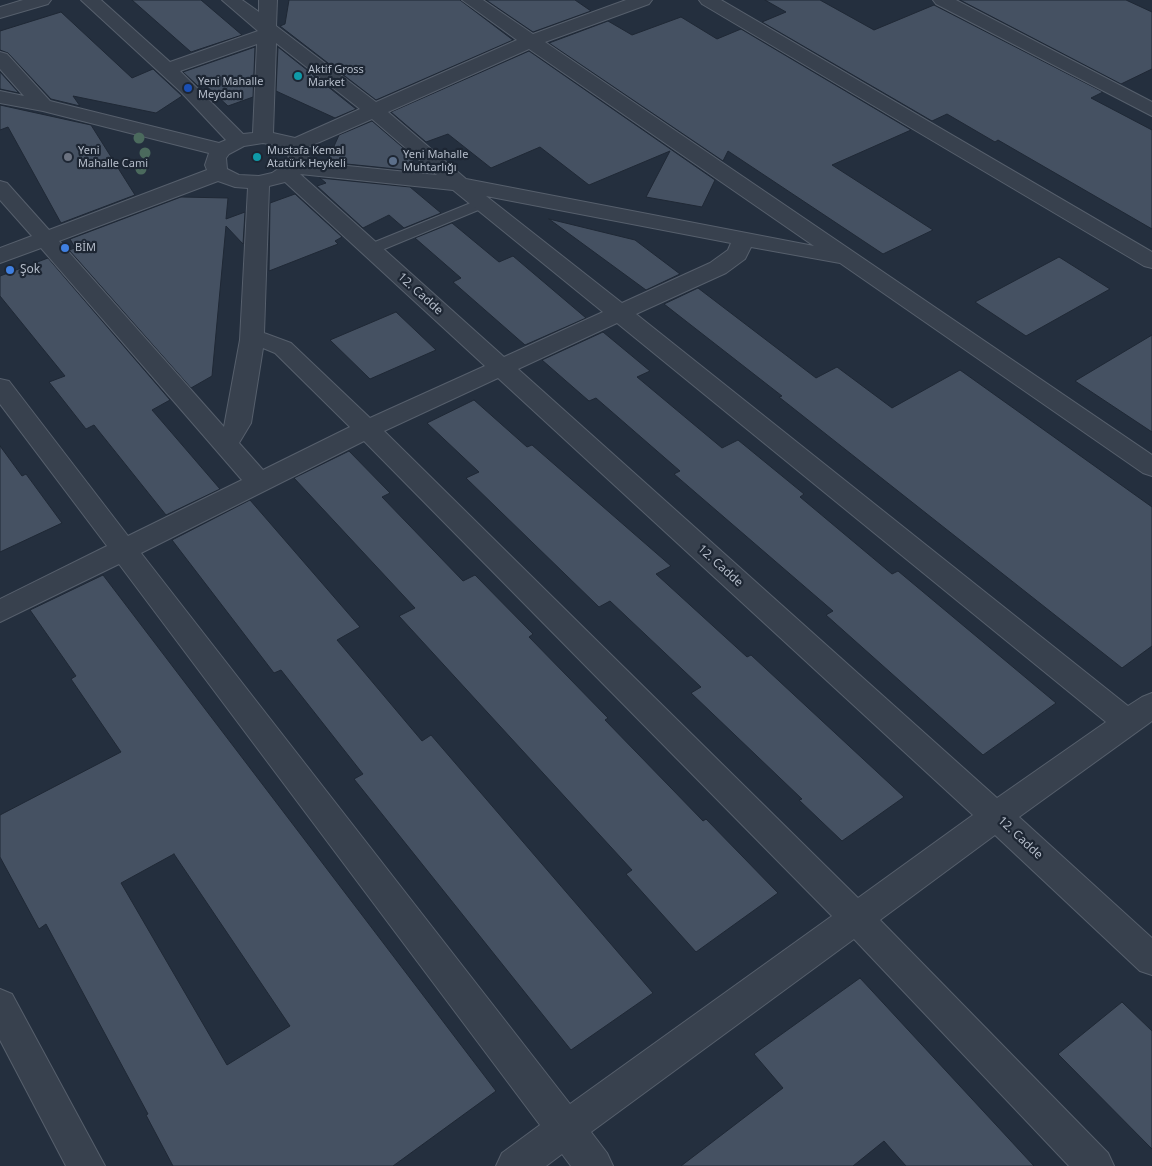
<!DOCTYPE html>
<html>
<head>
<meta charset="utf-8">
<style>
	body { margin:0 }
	canvas { display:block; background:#242f3e }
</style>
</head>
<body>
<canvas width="1152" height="1166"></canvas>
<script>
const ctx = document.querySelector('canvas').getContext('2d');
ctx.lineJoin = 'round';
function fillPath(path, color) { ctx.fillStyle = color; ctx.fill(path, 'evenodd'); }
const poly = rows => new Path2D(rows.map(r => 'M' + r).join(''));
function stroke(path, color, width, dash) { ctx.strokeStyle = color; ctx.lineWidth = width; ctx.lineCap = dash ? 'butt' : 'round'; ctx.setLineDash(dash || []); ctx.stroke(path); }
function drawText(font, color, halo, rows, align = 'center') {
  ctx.font = font + ' "Noto Sans",sans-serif'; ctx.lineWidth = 4.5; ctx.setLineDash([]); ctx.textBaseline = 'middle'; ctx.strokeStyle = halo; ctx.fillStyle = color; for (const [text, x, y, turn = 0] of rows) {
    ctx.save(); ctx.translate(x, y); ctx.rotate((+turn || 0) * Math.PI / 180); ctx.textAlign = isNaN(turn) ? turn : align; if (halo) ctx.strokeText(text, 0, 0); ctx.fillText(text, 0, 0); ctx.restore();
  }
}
const building = poly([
	[132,0,201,0,242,35,191,52,132,0],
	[289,0,460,0,513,40,376,100,280,26,285,24,289,0],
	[486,0,575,0,591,11,533,32,486,0],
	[765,0,820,0,874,30,934,5,1103,92,1091,98,1152,130,1152,229,998,140,995,142,947,114,932,121,762,22,786,12,765,0],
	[960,0,1126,0,1152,12,1152,69,1121,84,960,0],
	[61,12,132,78,153,69,182,96,156,113,73,96,80,106,51,99,8,53,0,50,0,31,61,12],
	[681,17,717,39,741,29,911,130,832,165,933,230,883,254,728,151,723,161,549,43,608,21,632,35,681,17],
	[255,47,253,97,228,106,203,83,198,86,183,72,255,47],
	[278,47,356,109,335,118,276,91,278,47],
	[529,51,715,180,702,207,646,197,670,151,589,185,540,147,491,168,448,134,426,142,391,112,529,51],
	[0,72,19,93,0,89,0,72],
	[0,105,91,125,135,195,61,223,8,127,0,130,0,105],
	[372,121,415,158,406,170,327,162,339,135,372,121],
	[320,178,410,187,441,213,404,228,389,215,363,228,317,186,326,183,320,178],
	[295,194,342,237,335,241,338,244,269,271,270,203,295,194],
	[181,197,228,198,226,219,245,212,243,244,226,226,212,376,191,388,69,250,75,248,70,239,181,197],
	[549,219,635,240,680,274,646,290,549,219],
	[452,223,499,262,513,256,586,318,525,345,453,282,461,278,415,238,452,223],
	[1059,257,1110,289,1026,336,975,302,1059,257],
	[48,258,170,400,152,410,220,489,166,515,94,425,86,429,49,382,65,376,0,296,0,276,48,258],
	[698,288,816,378,837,367,892,408,960,370,1152,507,1152,646,1122,668,779,397,782,396,664,304,698,288],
	[396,312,436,350,370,379,330,340,396,312],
	[603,332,650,371,637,377,722,448,738,440,804,494,800,497,892,574,898,571,1056,703,983,755,826,615,833,611,674,474,680,471,596,398,589,401,542,360,603,332],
	[1152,335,1152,432,1075,381,1152,335],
	[474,400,527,447,532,445,671,566,656,574,747,657,751,655,904,797,842,841,799,800,802,799,691,693,701,687,610,601,599,607,466,478,479,472,427,423,474,400],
	[0,446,22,476,26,474,62,523,0,552,0,446],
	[349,451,390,493,382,497,463,581,475,575,533,634,529,637,608,718,605,720,703,821,706,819,778,893,696,952,626,874,632,870,399,616,415,608,294,478,349,451],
	[250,500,360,627,337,640,422,741,431,735,653,993,571,1050,354,779,363,774,281,670,274,673,172,540,250,500],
	[103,575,496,1091,393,1166,173,1166,146,1115,148,1114,46,924,39,929,0,857,0,815,121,752,71,679,76,676,30,610,103,575],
	[174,854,290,1026,227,1065,121,883,174,854],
	[860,978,1034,1166,906,1166,884,1141,853,1166,681,1166,783,1088,754,1054,860,978],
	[1122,1002,1152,1031,1152,1149,1058,1054,1122,1002]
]);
fillPath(building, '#455162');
stroke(building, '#1f2835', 1);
const service = poly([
	[483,198,491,203,488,206,377,252,371,254,363,249,365,246,483,198]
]);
const minor = poly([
	[23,0,51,0,48,4,0,18,0,7,23,0],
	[81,0,101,0,170,62,258,31,222,0,242,0,259,12,259,0,277,0,276,26,376,102,517,40,462,0,483,0,533,34,626,0,652,0,649,4,545,42,1152,455,1152,476,1143,473,840,263,751,247,745,259,726,273,636,314,1128,706,1142,697,1152,693,1152,721,1019,817,1152,938,1152,975,1140,971,995,835,880,920,1108,1153,1114,1166,1069,1166,854,939,591,1132,607,1153,613,1166,571,1166,562,1154,546,1166,496,1166,502,1153,540,1125,119,564,0,622,0,599,107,546,0,404,0,379,9,381,128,536,242,480,41,248,0,263,0,248,32,236,0,200,0,181,7,183,49,230,207,170,205,165,209,153,43,111,0,103,0,91,24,96,0,69,0,52,7,54,50,101,219,143,226,140,181,92,81,0],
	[276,43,360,109,295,138,273,133,276,43],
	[257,44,253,133,243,134,180,71,257,44],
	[529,49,814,246,466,179,388,112,529,49],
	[372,119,437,175,308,162,309,159,306,148,372,119],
	[263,143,280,146,287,150,289,159,287,163,272,173,259,176,239,175,227,169,226,158,229,154,244,146,263,143],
	[300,174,453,190,603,312,504,357,300,174],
	[218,181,235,187,248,188,240,340,224,427,59,241,218,181],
	[285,182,485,366,370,418,291,343,264,333,269,186,285,182],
	[486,196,731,243,728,250,710,263,622,303,486,196],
	[617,323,1106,722,997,798,518,369,617,323],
	[263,348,275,353,350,427,263,470,239,443,251,423,263,348],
	[498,378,973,815,858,898,384,431,498,378],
	[364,441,832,916,570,1104,141,553,364,441],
	[699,0,721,0,1152,252,1152,268,1144,266,702,4,699,0],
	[933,0,956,0,1152,102,1152,116,936,4,933,0],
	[0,989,12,994,105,1166,66,1166,0,1040,0,989]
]);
stroke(service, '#565f6c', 2);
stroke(minor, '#565f6c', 2);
fillPath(service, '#38414e');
fillPath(minor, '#38414e');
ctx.fillStyle = '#4b6a5d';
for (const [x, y] of [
	[139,138],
	[145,153],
	[141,169]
]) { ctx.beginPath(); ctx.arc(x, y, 5.5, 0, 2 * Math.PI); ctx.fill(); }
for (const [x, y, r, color] of [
	[298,76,5,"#0f9aa8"],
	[188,88,5,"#1a4fb4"],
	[68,157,5,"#6b7280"],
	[257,157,5,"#0f9aa8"],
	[393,161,5,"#5c6f8a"],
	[65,248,5,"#3f7fe0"],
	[10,270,5,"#3f7fe0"]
]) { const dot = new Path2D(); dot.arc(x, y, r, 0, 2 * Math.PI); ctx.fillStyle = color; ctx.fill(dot); stroke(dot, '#1d2633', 2); }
drawText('11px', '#b4bcc9', '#1d2633', [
	["Aktif Gross",308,70],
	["Market",308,83],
	["Yeni Mahalle",198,82],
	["Meydanı",198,95],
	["Yeni",78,151],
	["Mahalle Cami",78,164],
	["Mustafa Kemal",267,151],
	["Atatürk Heykeli",267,164],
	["Yeni Mahalle",403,155],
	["Muhtarlığı",403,168],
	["BİM",75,248]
], 'left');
drawText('12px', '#b4bcc9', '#1d2633', [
	["Şok",20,270]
], 'left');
drawText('12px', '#b4bcc9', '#1d2633', [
	["12. Cadde",420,294,42],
	["12. Cadde",720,566,42],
	["12. Cadde",1020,838,43]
]);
</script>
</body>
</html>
